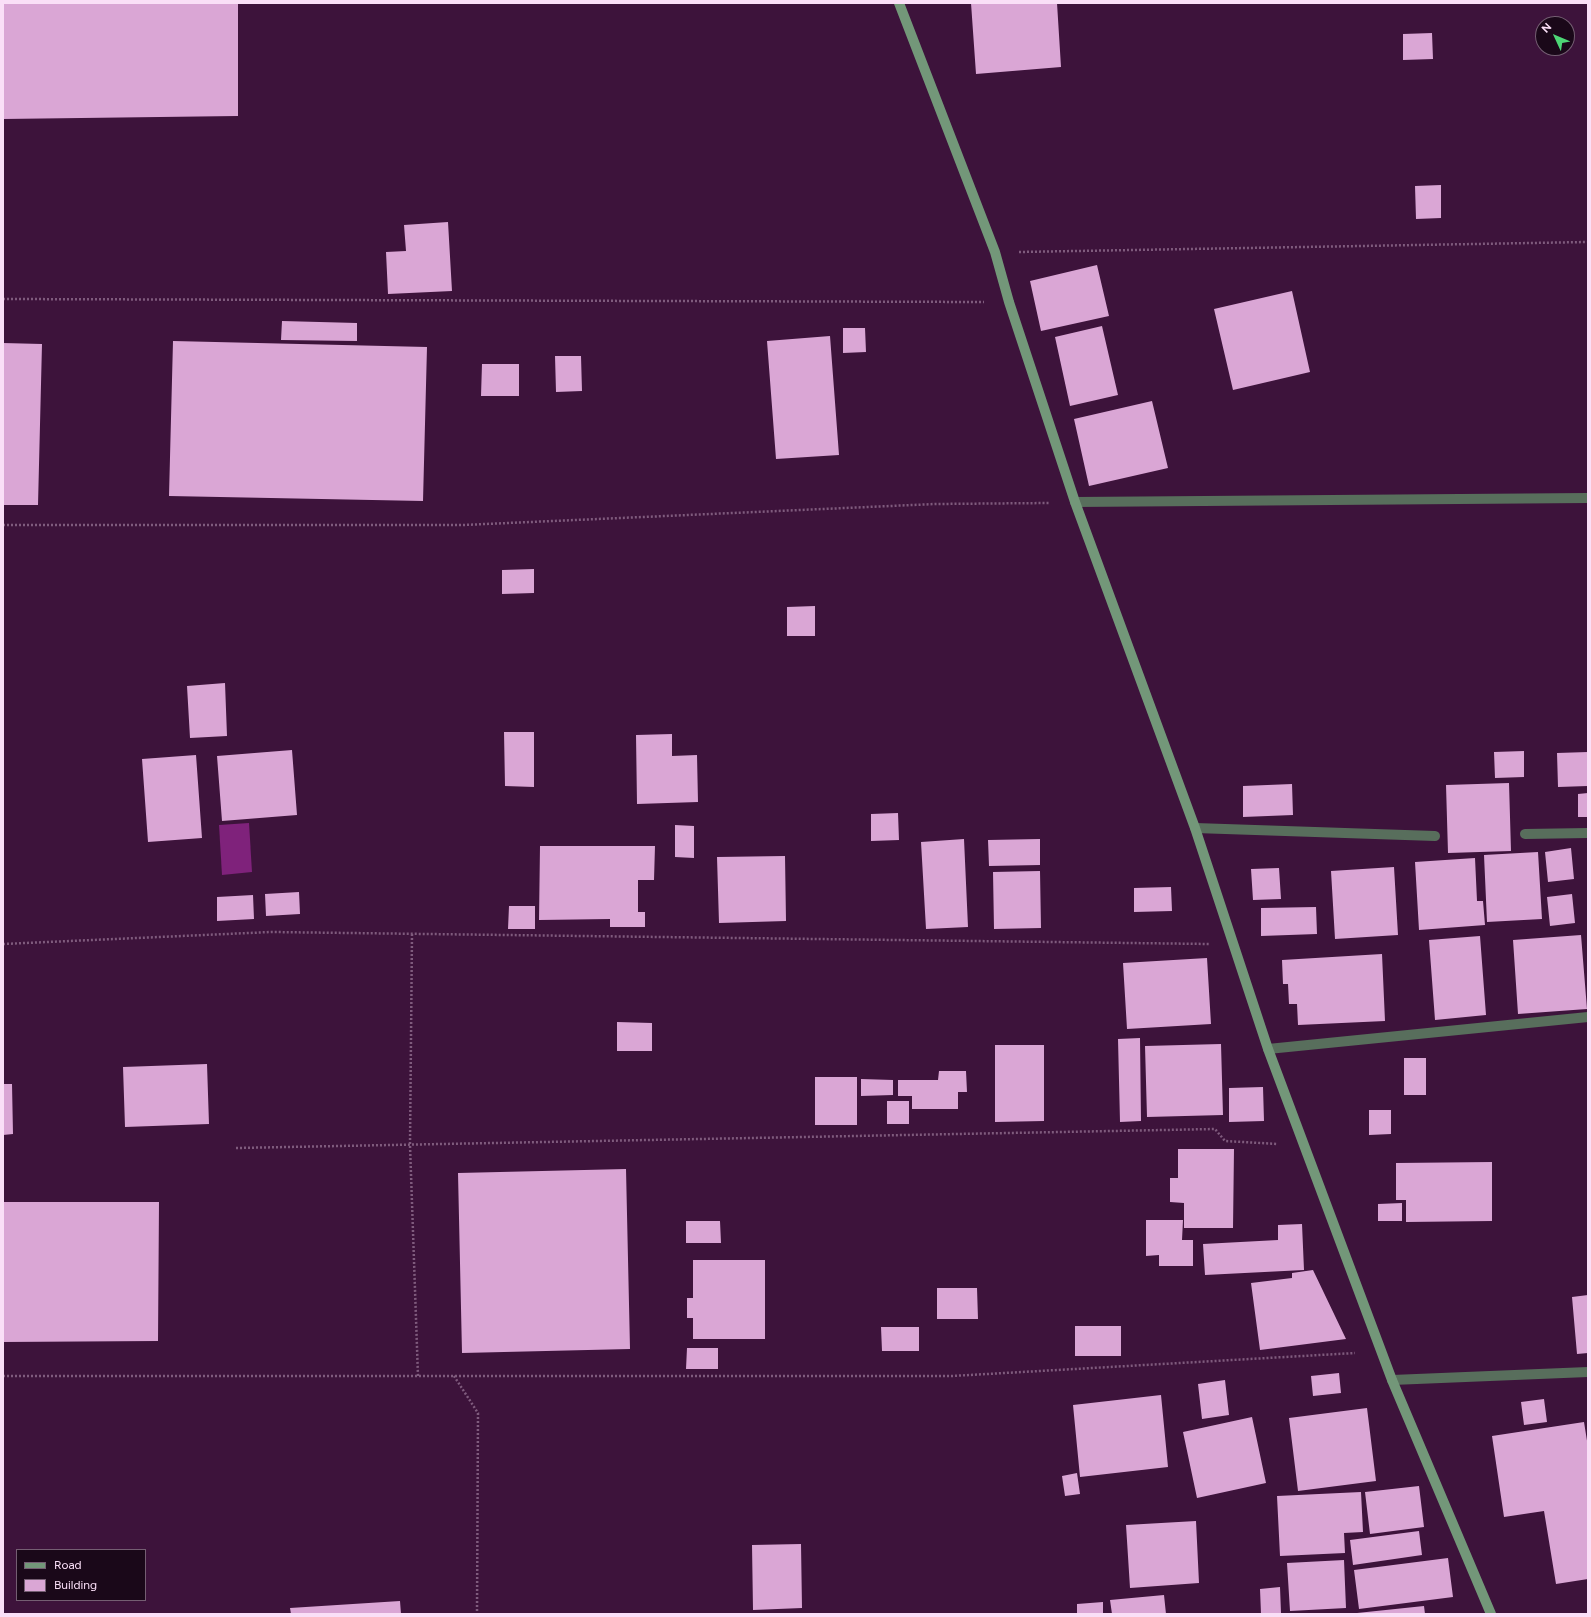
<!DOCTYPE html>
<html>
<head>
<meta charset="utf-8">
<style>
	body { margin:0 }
	#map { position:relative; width:1591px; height:1617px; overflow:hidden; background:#3d133b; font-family:Figtree,sans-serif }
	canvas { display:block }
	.frame { position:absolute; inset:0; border:4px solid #fadff7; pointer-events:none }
	.legend { position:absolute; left:16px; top:1549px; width:130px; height:52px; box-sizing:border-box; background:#1a0819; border:1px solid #745e72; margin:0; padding:5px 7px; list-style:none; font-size:12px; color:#fadff7 }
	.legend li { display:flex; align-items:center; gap:8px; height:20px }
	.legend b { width:20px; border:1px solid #745e72 }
	.north { position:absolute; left:1535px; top:16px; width:40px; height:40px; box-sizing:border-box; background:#1a0819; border:1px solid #745e72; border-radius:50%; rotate:314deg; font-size:11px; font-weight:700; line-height:16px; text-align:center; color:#fadff7 }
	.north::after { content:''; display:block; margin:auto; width:14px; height:18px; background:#4dd676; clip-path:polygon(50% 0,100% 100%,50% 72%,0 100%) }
</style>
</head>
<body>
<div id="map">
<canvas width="1591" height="1617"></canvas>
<div class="frame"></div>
<ul class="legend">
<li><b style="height:5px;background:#739779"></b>Road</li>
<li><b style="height:11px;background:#daa6d5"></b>Building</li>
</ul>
<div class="north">N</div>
</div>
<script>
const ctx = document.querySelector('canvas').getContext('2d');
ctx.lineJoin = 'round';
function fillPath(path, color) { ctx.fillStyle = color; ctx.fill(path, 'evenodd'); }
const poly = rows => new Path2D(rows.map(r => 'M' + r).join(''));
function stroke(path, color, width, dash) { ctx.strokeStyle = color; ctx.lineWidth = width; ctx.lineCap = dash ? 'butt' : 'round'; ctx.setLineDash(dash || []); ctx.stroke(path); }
fillPath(poly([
	[249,823,252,872,222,875,219,825]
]), '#7f227b');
fillPath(poly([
	[3,3,238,3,238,116,3,119],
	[971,3,1057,3,1061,67,976,74],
	[1432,33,1433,59,1403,60,1403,34],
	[1441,185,1441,218,1416,219,1415,186],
	[448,222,452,291,388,294,386,252,406,251,404,225],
	[1097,265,1109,316,1041,331,1030,281],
	[1292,291,1310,372,1233,390,1214,309],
	[282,321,357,323,357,341,281,340],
	[1102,326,1118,395,1070,406,1055,337],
	[843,328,865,328,866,352,843,353],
	[830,336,839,455,776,459,767,341],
	[173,341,427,347,423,501,169,496],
	[3,343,42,344,38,505,3,505],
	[555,356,581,356,582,391,556,392],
	[482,364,519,364,519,396,481,396],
	[1152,401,1168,468,1089,486,1074,419],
	[534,569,534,593,502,594,502,570],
	[815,606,815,636,787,636,787,607],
	[225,683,227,736,190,738,187,686],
	[504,732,534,732,534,787,505,786],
	[672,734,672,756,697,755,698,802,637,804,636,735],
	[292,750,297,815,222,821,217,756],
	[1524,751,1524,777,1495,778,1494,752],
	[1588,752,1588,786,1558,787,1557,753],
	[196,755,202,838,148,842,142,759],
	[1509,783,1511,851,1448,853,1446,785],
	[1292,784,1293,815,1243,817,1243,786],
	[1588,793,1588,817,1578,817,1578,794],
	[898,813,899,840,871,841,871,814],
	[675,825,694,826,694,858,675,857],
	[964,839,968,927,926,929,921,842],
	[1040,839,1040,865,989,866,988,840],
	[540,846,655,846,654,880,638,880,638,912,645,912,645,927,610,927,610,919,539,920],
	[1571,848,1574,879,1548,882,1545,852],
	[1538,852,1542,919,1487,922,1484,855],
	[785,856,786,921,719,923,717,857],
	[1475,858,1477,901,1483,901,1485,925,1419,930,1415,862],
	[1394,867,1398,935,1335,939,1331,871],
	[1279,868,1281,899,1253,900,1251,869],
	[1040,871,1041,928,994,929,993,872],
	[1171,887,1172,911,1134,912,1134,888],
	[299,892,300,914,266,916,265,894],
	[1572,894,1575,923,1550,926,1547,897],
	[253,895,254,919,217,921,217,897],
	[509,906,535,906,535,929,508,929],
	[1316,907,1317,934,1261,936,1261,908],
	[1581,935,1587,1009,1518,1014,1513,940],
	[1480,936,1486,1015,1435,1020,1429,940],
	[1382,954,1385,1021,1298,1025,1297,1004,1289,1004,1288,984,1283,984,1282,960],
	[1207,958,1211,1024,1127,1029,1123,963],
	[617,1022,652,1023,652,1051,617,1051],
	[1140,1038,1141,1121,1120,1122,1118,1039],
	[1221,1044,1223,1115,1147,1117,1145,1046],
	[995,1045,1044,1045,1044,1121,995,1122],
	[1404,1058,1426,1058,1426,1095,1404,1095],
	[207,1064,209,1124,125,1127,123,1067],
	[939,1071,966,1071,967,1092,958,1092,958,1109,912,1109,912,1096,898,1096,898,1080,938,1080],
	[815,1077,857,1077,857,1125,815,1125],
	[861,1079,893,1080,893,1095,861,1096],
	[3,1084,12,1084,13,1134,3,1135],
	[1263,1087,1264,1121,1229,1122,1229,1088],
	[887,1101,909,1101,909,1124,887,1124],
	[1369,1110,1391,1110,1391,1134,1369,1135],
	[1178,1149,1234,1149,1233,1228,1184,1228,1184,1203,1170,1202,1170,1178,1178,1178],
	[1492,1162,1492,1221,1406,1222,1406,1200,1396,1200,1396,1163],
	[626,1169,630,1349,462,1353,458,1173],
	[3,1202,159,1202,158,1341,3,1342],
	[1402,1203,1402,1221,1378,1221,1378,1204],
	[1146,1220,1183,1220,1182,1240,1193,1240,1193,1266,1159,1266,1159,1255,1146,1256],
	[686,1221,720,1221,721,1243,686,1243],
	[1302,1224,1304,1270,1205,1275,1203,1244,1278,1240,1278,1225],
	[693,1260,765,1260,765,1339,693,1339,693,1318,687,1318,687,1298,693,1298],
	[1313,1270,1346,1339,1260,1350,1251,1283,1292,1278,1292,1273],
	[937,1288,977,1288,978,1319,937,1319],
	[1588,1295,1588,1353,1577,1354,1572,1297],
	[1075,1326,1121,1326,1121,1356,1075,1356],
	[881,1327,919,1327,919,1351,882,1351],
	[687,1348,718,1348,718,1369,686,1369],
	[1339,1373,1341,1393,1313,1396,1311,1376],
	[1225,1380,1229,1415,1202,1419,1198,1384],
	[1161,1395,1168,1467,1080,1477,1073,1405],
	[1544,1399,1547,1422,1524,1425,1521,1402],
	[1367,1408,1376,1481,1298,1491,1289,1418],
	[1252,1417,1266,1483,1197,1498,1183,1432],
	[1584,1422,1588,1447,1588,1579,1556,1584,1544,1511,1504,1517,1492,1436],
	[1077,1473,1080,1494,1065,1496,1062,1476],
	[1419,1486,1424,1527,1370,1534,1365,1492],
	[1361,1492,1363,1532,1344,1533,1345,1553,1280,1556,1277,1496],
	[1196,1521,1199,1583,1130,1588,1126,1525],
	[1419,1531,1422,1555,1353,1565,1350,1540],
	[801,1544,802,1608,753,1610,752,1545],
	[1448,1558,1453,1597,1359,1609,1354,1570],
	[1344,1560,1346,1608,1290,1611,1287,1563],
	[1280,1587,1281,1613,1261,1614,1260,1589],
	[1164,1595,1166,1614,1112,1614,1110,1600],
	[400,1601,401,1614,291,1614,290,1608],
	[1103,1602,1103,1614,1077,1614,1077,1604],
	[1424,1606,1425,1614,1357,1614,1357,1613]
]), '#daa6d5');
stroke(poly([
	[1019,252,1588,242],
	[3,299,984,302],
	[3,525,463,525,935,504,1049,503],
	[412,934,410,1145,418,1376],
	[3,944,271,932,1209,944],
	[236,1148,1215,1129,1225,1141,1278,1144],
	[3,1376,952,1376,1355,1353],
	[454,1376,478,1413,477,1614]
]), '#7f5b7d', 2.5, [2, 2]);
stroke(poly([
	[1075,502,1588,498],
	[1195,828,1435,836],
	[1525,834,1588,833],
	[1268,1049,1588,1017],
	[1392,1380,1588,1372]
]), '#586e5c', 10);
stroke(poly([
	[899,3,995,252,1009,302,1075,502,1195,828,1268,1049,1392,1380,1491,1614]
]), '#739779', 10);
</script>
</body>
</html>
